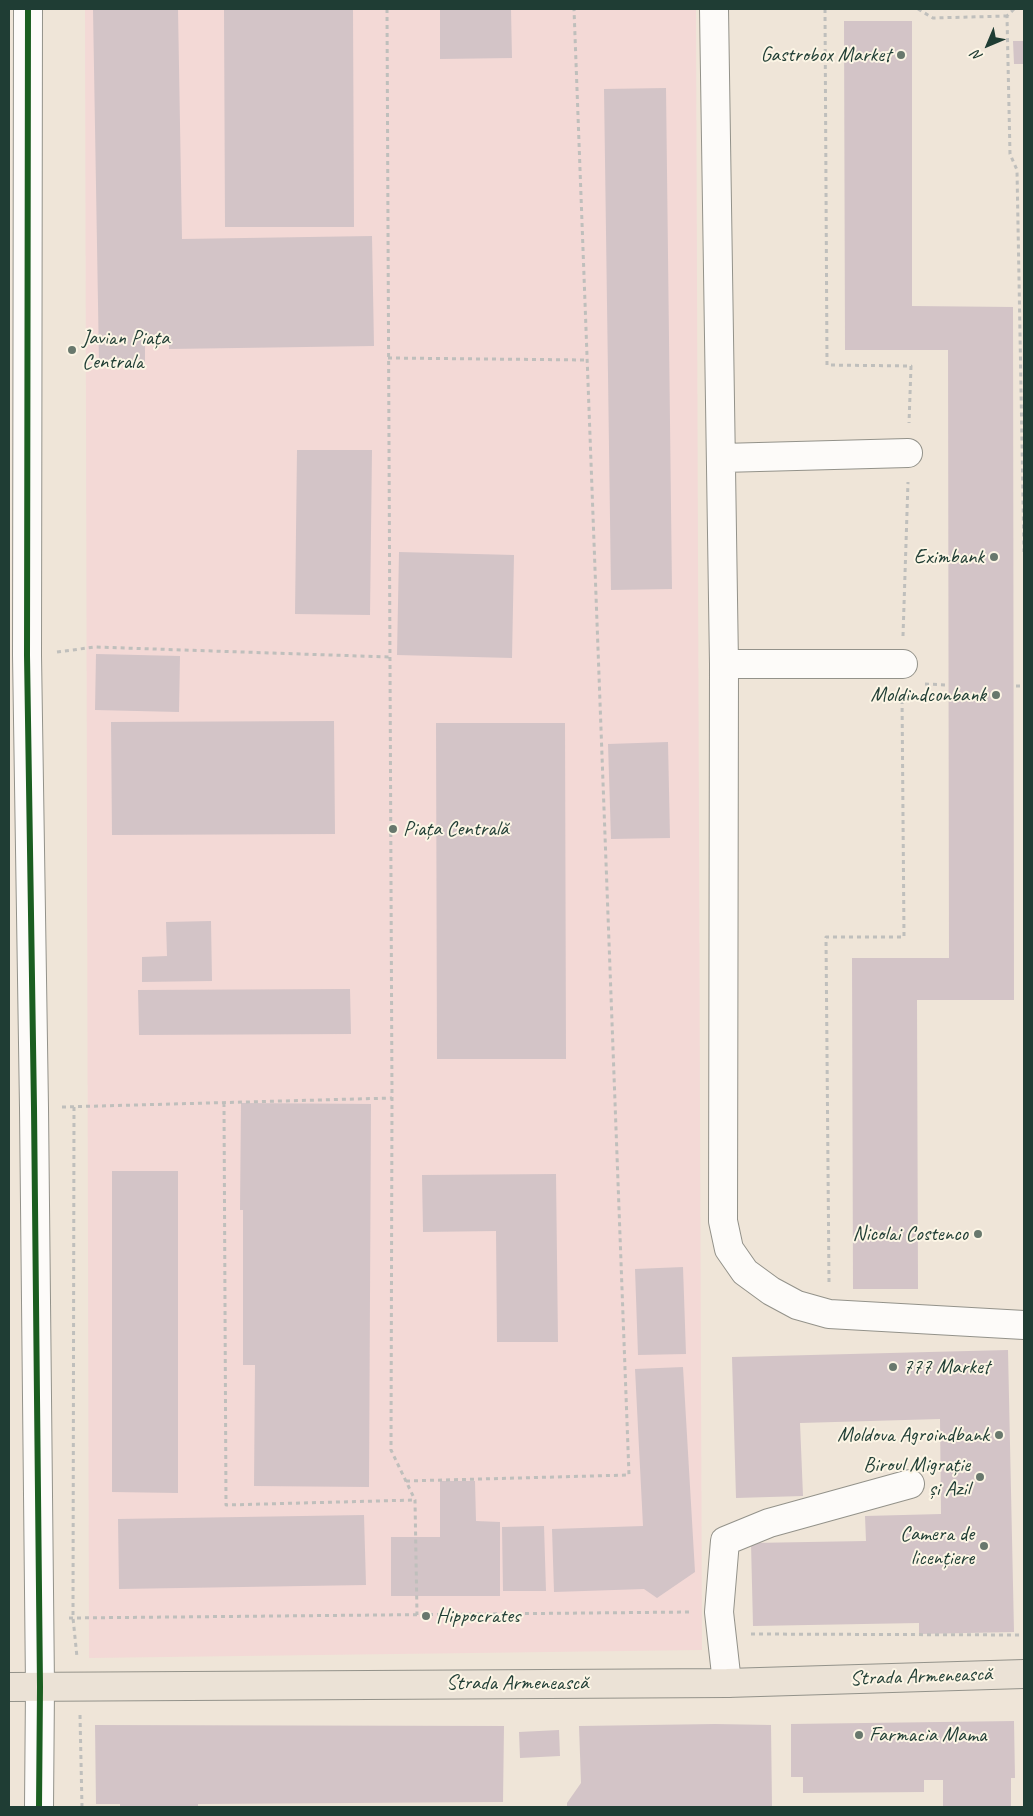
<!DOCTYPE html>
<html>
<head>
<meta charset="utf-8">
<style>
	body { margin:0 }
	#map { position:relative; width:1033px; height:1816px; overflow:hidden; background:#efe5d8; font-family:Caveat,sans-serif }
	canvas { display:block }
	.frame { position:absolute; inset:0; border:10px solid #1f3d34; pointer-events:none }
	.north { position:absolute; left:963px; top:20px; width:50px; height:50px; -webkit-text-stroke:4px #fcf5e5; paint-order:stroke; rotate:225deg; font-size:14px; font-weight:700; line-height:20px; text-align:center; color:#1f3d34 }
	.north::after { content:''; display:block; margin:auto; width:18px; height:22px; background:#1f3d34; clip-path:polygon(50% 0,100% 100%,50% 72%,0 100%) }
</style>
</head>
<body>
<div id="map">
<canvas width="1033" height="1816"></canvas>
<div class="frame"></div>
<div class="north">N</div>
</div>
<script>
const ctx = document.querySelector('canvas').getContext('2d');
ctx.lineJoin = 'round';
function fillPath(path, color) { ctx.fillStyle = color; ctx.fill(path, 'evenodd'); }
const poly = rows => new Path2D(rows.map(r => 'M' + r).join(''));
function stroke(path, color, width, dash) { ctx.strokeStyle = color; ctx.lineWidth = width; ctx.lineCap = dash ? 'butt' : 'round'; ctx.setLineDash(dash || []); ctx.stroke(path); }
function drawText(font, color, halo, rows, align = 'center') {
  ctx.font = font + ' Caveat,sans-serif'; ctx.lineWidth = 4; ctx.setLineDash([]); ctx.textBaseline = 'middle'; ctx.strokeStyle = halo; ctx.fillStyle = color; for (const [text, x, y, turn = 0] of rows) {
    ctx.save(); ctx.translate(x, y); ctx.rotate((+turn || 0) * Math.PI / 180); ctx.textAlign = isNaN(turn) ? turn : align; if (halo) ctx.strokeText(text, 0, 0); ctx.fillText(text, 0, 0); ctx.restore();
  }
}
fillPath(poly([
	[85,9,696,9,702,1650,89,1658]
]), '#f3d9d6');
fillPath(poly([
	[93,9,178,9,182,239,372,236,374,346,169,349,169,339,145,340,145,362,99,363],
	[224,9,353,9,354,227,225,227],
	[440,9,511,9,512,58,440,59],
	[844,21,912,21,912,306,1013,307,1014,1000,917,1000,918,1289,853,1289,852,958,949,958,948,350,845,350],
	[1013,41,1024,41,1024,64,1014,64],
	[666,88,672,589,611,590,604,89],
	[297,450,372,450,370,615,295,614],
	[399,552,514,555,512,658,397,655],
	[96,654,180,656,179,712,95,710],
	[334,721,335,834,112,835,111,722],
	[436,723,565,723,566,1059,437,1059],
	[668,742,670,838,611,839,608,744],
	[211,921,212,981,142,982,142,957,167,956,166,922],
	[350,989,351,1034,139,1035,138,990],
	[241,1103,371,1104,369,1487,254,1486,255,1365,243,1365,243,1210,240,1210],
	[112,1171,178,1171,178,1493,112,1492],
	[556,1174,558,1342,497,1342,496,1231,423,1232,422,1175],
	[683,1267,686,1354,638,1355,635,1269],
	[1008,1350,1014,1632,919,1634,919,1623,753,1626,751,1543,866,1541,865,1516,941,1514,940,1419,800,1423,803,1496,736,1498,732,1357],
	[683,1367,695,1572,657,1598,644,1589,554,1592,552,1529,643,1526,635,1369],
	[440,1481,475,1481,476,1521,500,1522,500,1596,391,1596,391,1537,440,1537],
	[364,1515,366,1585,119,1589,118,1519],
	[544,1526,546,1591,503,1591,502,1527],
	[1014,1721,1015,1778,1011,1778,1011,1807,943,1807,943,1780,924,1780,924,1792,803,1793,803,1777,791,1777,791,1724],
	[715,1724,771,1725,772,1807,567,1807,567,1803,581,1783,579,1726],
	[95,1725,504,1726,503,1802,198,1804,198,1807,120,1807,120,1804,96,1804],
	[559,1730,560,1756,520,1758,519,1732]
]), '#d3c4c7');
const minor = poly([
	[28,9,27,655,34,1108,40,1687,39,1807],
	[714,9,724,664,723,1221,729,1249,745,1272,771,1291,797,1305,829,1314,1024,1325],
	[722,458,908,453],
	[724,664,903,664],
	[727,1683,719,1612,725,1541,769,1523,910,1484]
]);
const major = poly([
	[9,1687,727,1683,1024,1674]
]);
stroke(minor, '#93928a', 30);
stroke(major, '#93928a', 30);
stroke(poly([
	[387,9,392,1098,391,1450,415,1500,417,1615],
	[825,9,827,365,911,366,909,423],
	[918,9,933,18,1007,16],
	[1014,9,1007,16,1010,154,1017,170,1024,552],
	[388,358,587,360],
	[903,636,908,482],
	[57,652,95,647,389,657],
	[925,684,947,685],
	[1016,686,1024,686],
	[224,1103,226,1505,415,1500],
	[62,1107,392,1098],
	[74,1107,73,1618,77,1657],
	[829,1282,826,937,904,937,902,694],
	[406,1481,629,1475,574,9],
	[69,1618,690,1612],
	[751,1634,1024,1635],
	[80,1715,82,1807]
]), '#bfbfbc', 3, [4, 4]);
stroke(minor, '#fdfbf9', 28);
stroke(major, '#ebe2d6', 28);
stroke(poly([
	[28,9,27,655,34,1108,40,1687,39,1807]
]), '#1b5e20', 6);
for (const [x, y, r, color] of [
	[901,55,5,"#68786d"],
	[72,350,5,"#68786d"],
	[994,557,5,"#68786d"],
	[996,695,5,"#68786d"],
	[393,829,5,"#68786d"],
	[978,1234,5,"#68786d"],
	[893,1367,5,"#68786d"],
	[999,1435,5,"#68786d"],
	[980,1477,5,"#68786d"],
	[984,1546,5,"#68786d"],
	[426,1616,5,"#68786d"],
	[859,1735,5,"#68786d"]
]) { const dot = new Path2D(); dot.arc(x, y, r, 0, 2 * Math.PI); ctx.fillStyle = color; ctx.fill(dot); stroke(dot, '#fcf5e5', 2); }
drawText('21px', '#1f3d34', '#fcf5e5', [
	["Gastrobox Market",891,55],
	["Javian Piața",82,338,"left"],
	["Centrala",82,362,"left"],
	["Eximbank",984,557],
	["Moldindconbank",986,695],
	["Piața Centrală",403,829,"left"],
	["Nicolai Costenco",968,1234],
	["777 Market",903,1367,"left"],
	["Moldova Agroindbank",989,1435],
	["Biroul Migrație",970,1465],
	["și Azil",970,1489],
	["Camera de",974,1534],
	["licențiere",974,1558],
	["Hippocrates",436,1616,"left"],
	["Farmacia Mama",869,1735,"left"]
], 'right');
drawText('21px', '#1f3d34', '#fcf5e5', [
	["Strada Armenească",921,1677,-2],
	["Strada Armenească",517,1683]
]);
</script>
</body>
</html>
